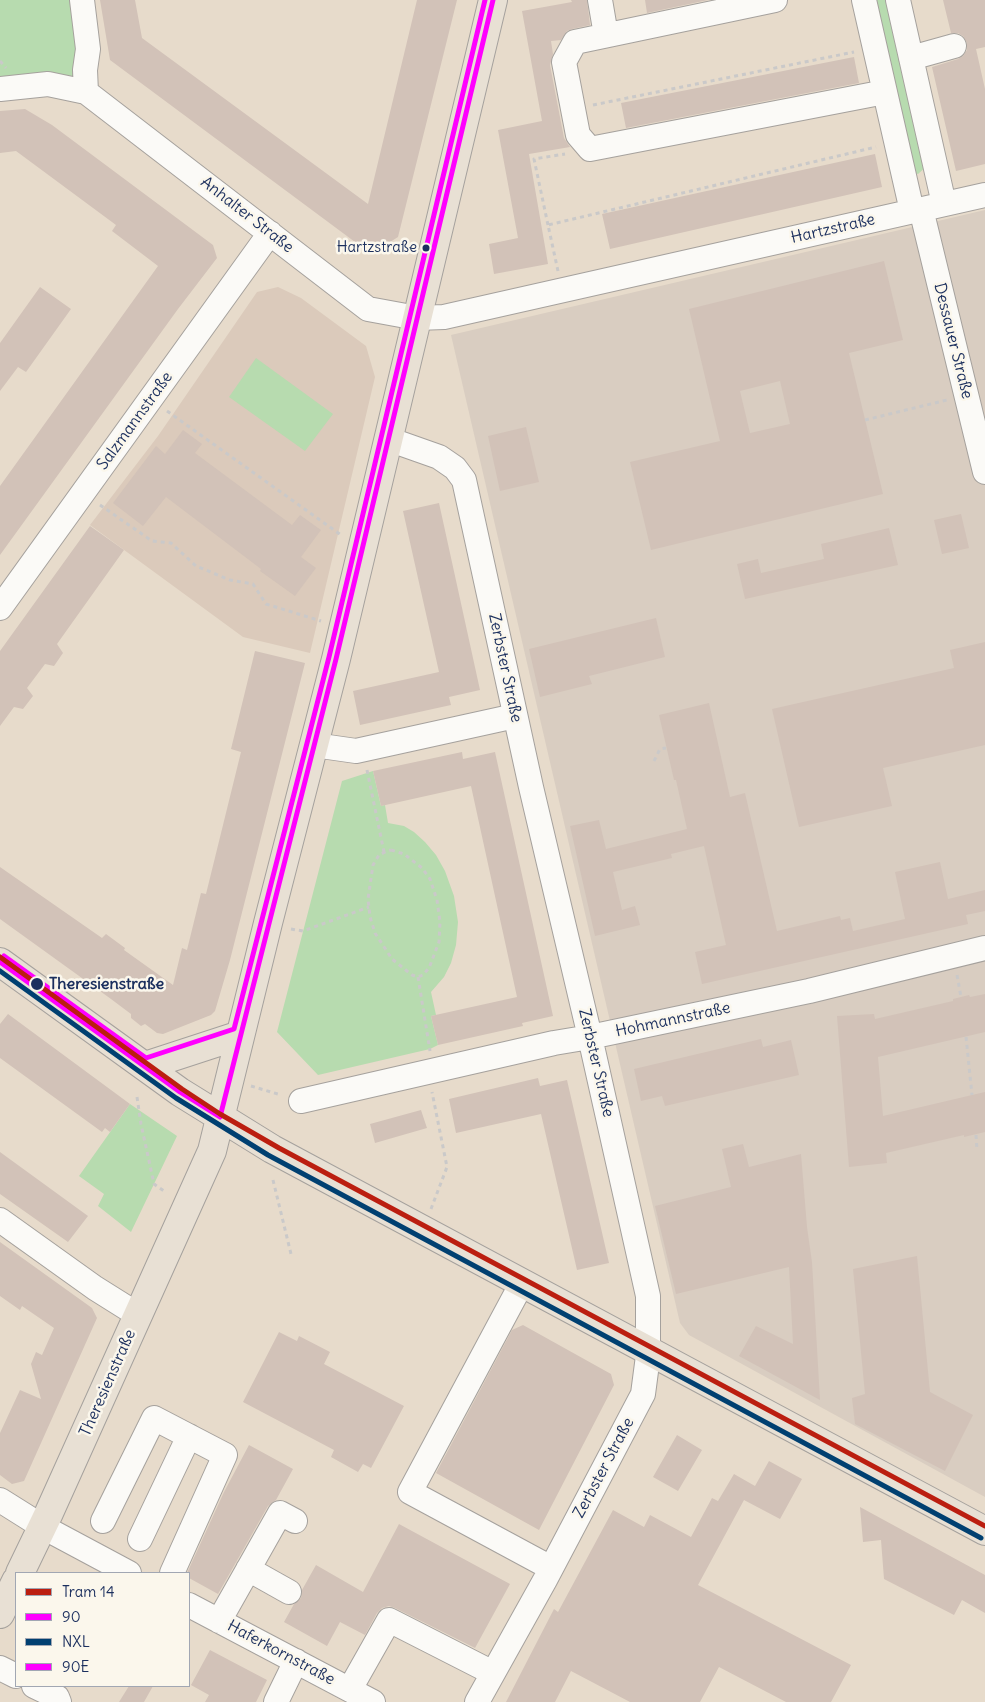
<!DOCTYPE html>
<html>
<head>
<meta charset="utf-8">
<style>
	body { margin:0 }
	#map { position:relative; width:985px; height:1702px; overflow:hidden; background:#e7dbcb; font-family:Delius,sans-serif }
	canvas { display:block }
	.legend { position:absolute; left:15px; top:1572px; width:175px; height:115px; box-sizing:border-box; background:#fbf7ec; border:1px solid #a1a7b3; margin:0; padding:6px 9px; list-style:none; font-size:15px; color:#1b2f5e }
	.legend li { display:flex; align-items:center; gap:10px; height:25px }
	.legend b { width:25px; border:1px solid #a1a7b3 }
</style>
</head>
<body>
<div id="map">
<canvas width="985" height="1702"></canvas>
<ul class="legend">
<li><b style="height:6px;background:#bb1e10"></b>Tram 14</li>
<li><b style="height:6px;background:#f0f"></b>90</li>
<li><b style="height:6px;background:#004071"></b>NXL</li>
<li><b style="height:6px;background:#f0f"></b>90E</li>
</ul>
</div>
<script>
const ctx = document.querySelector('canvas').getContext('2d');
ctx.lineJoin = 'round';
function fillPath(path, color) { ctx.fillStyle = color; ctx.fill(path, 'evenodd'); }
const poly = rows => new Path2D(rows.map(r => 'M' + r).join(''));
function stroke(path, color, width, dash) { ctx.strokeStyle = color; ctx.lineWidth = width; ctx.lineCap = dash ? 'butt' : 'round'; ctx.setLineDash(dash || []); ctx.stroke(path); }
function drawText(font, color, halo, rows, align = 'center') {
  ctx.font = font + ' Delius,sans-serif'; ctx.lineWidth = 5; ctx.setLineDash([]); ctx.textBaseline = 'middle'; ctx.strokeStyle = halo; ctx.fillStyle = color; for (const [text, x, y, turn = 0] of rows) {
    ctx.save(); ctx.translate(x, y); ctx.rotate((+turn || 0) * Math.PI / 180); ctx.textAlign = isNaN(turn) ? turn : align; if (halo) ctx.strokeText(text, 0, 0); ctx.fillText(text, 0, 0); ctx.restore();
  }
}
fillPath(poly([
	[278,287,301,298,366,346,375,377,310,653,243,637,90,525,158,436,257,292]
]), '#dbcabb');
fillPath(poly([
	[985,210,985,1497,689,1335,680,1323,451,335]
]), '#d9cdc1');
fillPath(poly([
	[0,0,82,0,86,92,0,89],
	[870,0,893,0,928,165,918,174,912,172],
	[256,358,333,414,305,451,229,397],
	[373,771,381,806,385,805,388,823,404,826,414,832,425,842,436,855,445,871,454,896,458,922,456,945,451,963,444,977,431,992,436,1015,431,1016,438,1045,430,1049,318,1075,277,1032,342,781],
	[130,1104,177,1136,131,1232,98,1206,104,1194,79,1176]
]), '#b7dbaf');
fillPath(poly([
	[100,0,135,0,142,38,368,204,417,0,457,0,398,237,382,247,373,249,355,242,110,60],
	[571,0,587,0,590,25,572,29,567,31,561,40,551,41,553,54,550,65,564,138,570,147,529,154,548,264,494,274,489,244,518,238,498,130,542,121,522,11,572,2],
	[645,0,708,0,647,13],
	[943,0,985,0,985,47,976,49,985,89,985,164,956,171,932,67,958,59,963,56,967,50,967,43,963,36,958,33,951,33],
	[854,57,859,83,626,128,621,103],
	[25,109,52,125,213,245,217,258,178,309,0,555,0,486,158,266,112,231,116,225,16,151,0,153,0,111],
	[875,154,882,187,610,249,602,214],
	[884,261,903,340,849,353,883,494,651,550,630,462,720,441,689,309],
	[780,381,790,424,750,433,740,391],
	[40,287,71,309,26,372,18,367,0,391,0,343],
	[526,427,539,482,500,491,488,436],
	[183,430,202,444,195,453,292,525,300,515,321,530,301,557,316,568,295,596,260,571,261,569,166,497,143,526,113,503,156,446,165,454],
	[439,503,480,690,449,697,451,705,360,725,353,691,439,672,403,511],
	[961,514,969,548,942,554,934,520],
	[90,526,124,550,57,644,63,653,54,666,45,664,27,688,33,696,23,709,14,707,0,726,0,651],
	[889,528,898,565,745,599,737,564,758,559,761,573,824,559,821,544],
	[656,618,665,657,589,676,592,684,540,697,529,649],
	[985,642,985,745,883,768,892,806,799,827,772,709,954,668,950,650],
	[255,651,305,663,230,960,215,1011,211,1015,163,1034,157,1033,145,1024,141,1026,131,1018,131,1014,111,999,0,919,0,867,102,938,106,934,125,948,124,950,173,985,182,948,187,950,201,893,206,894,241,752,231,749],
	[709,703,730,797,745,793,777,931,840,916,841,920,850,918,853,931,905,919,895,872,940,862,948,899,985,890,985,911,966,915,968,924,702,984,695,952,726,945,704,846,671,854,672,858,613,872,622,910,635,906,640,925,595,936,570,826,599,820,606,849,687,829,676,780,674,780,659,715],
	[462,752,463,759,495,752,553,1016,522,1023,523,1026,438,1045,431,1016,517,997,471,786,381,806,373,771],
	[985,994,985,1032,878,1057,883,1116,985,1092,985,1132,964,1137,964,1135,886,1153,887,1163,849,1167,837,1016,874,1014,875,1019,953,1001,953,999,969,995,970,997],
	[8,1014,130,1104,110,1132,105,1128,102,1132,0,1058,0,1024],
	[761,1039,763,1047,791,1040,799,1075,665,1106,662,1096,641,1101,634,1069],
	[538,1078,540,1086,567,1080,609,1263,577,1270,541,1114,456,1133,449,1099],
	[421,1110,427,1128,375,1143,370,1124],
	[743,1144,749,1167,801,1154,807,1227,812,1262,820,1400,739,1356,756,1326,793,1344,789,1267,676,1294,655,1206,731,1187,722,1149],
	[0,1152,88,1216,68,1242,0,1194],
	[0,1242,92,1308,97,1318,24,1481,12,1484,0,1475,0,1433,20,1390,41,1399,31,1364,36,1352,42,1355,54,1328,22,1306,20,1310,0,1296],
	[917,1256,930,1392,973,1415,945,1471,855,1424,852,1398,865,1394,853,1269],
	[523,1325,611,1374,614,1385,539,1530,436,1473,512,1330],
	[279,1332,297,1341,299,1336,330,1352,324,1364,404,1406,371,1468,363,1464,358,1472,331,1457,334,1450,243,1402],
	[677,1435,702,1450,678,1491,653,1477],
	[249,1445,293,1469,276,1500,268,1506,218,1594,189,1578,189,1573,187,1573,224,1492],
	[769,1461,802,1479,780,1519,744,1500,698,1585,851,1665,831,1702,786,1702,719,1667,700,1702,630,1702,571,1671,555,1702,506,1702,554,1609,558,1612,613,1510,644,1527,650,1515,691,1537,712,1498,718,1501,734,1474,755,1486],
	[860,1507,985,1575,985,1613,962,1600,954,1615,884,1579,881,1540,863,1542],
	[399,1524,510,1584,475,1648,395,1608,389,1606,382,1608,377,1613,365,1635,340,1622,327,1646,284,1622,294,1604,301,1598,302,1590,316,1565,363,1592],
	[210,1650,267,1680,256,1702,205,1702,209,1695,191,1685],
	[129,1686,153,1686,144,1702,119,1702]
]), '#d2c2b8');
const minor = poly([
	[82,0,88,49,85,70,86,92],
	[600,0,606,35],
	[775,0,575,42,564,62,578,135,590,149,885,92],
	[864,0,912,211],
	[898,0,944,204],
	[911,58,954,46],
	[0,89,48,84,86,92,368,309,417,318,444,317,985,195],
	[921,209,985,472],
	[388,439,439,457,455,468,464,480,531,787,590,1037,648,1296,648,1356,643,1394,545,1580,477,1702],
	[0,608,270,233],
	[314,745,356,751,515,716],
	[301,1101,554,1043,590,1037,809,991,985,948],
	[0,1220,95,1288,138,1315],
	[522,1283,410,1492,551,1568],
	[0,1500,43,1527,129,1573],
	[103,1521,154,1418,225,1455,172,1573],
	[140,1539,189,1436],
	[248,1569,289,1592],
	[189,1605,373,1702],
	[219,1621,280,1513,295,1521],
	[0,1668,16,1676],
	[34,1686,57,1697,59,1702],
	[350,1689,389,1620,493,1673],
	[276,1702,296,1661]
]);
const major = poly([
	[0,962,180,1092,272,1149,985,1531],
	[145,1066,240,1035],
	[20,1573,48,1515,212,1151,268,923,336,659,493,0],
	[0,1614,16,1581]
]);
stroke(minor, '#a5a19d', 26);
stroke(major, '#a5a19d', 30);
stroke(poly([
	[0,61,6,68],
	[593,105,854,52],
	[548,225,534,159,565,154],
	[558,271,548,225,876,147],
	[167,411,341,535],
	[865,420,947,400],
	[100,505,152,541,171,543,196,566,230,580,253,584,266,604,321,621],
	[654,761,660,749,666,748],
	[367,770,384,852],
	[391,850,404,854,422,868,430,879,437,900,440,922,439,942,429,968,423,975,418,977,412,975,392,959,375,933,370,917,368,899,373,865,379,855,387,851,391,850],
	[291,929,303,931,369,907],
	[957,975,961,997],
	[418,977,430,1051],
	[966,1037,972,1095],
	[251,1086,281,1095],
	[137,1097,141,1124,154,1184,164,1191],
	[976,1135,977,1150],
	[273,1180,291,1254],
	[431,1209,447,1167,432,1092]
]), '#cac9c9', 3, [4, 4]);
stroke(minor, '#fbfaf7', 24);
stroke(major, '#e8e0d4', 28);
stroke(poly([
	[0,962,180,1092,220,1117],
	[220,1117,336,659,493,0]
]), '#f0f', 5);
stroke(poly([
	[0,971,176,1098,268,1155,981,1538]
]), '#004071', 5);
stroke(poly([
	[4,956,146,1058,234,1029,329,657,485,0]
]), '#f0f', 5);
stroke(poly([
	[0,957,182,1089,220,1114,279,1148,985,1526]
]), '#bb1e10', 5);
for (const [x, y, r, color] of [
	[426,248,4.5,"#1b2f5e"],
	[37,984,7,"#1b2f5e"]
]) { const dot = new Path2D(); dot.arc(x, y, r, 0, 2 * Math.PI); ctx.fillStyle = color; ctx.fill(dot); stroke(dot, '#fbf7ec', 2); }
drawText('15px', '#1b2f5e', '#fbf7ec', [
	["Hartzstraße",417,248]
], 'right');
drawText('16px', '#1b2f5e', '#fbf7ec', [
	["Anhalter Straße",247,215,38],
	["Hartzstraße",833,229,-13],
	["Dessauer Straße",953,341,76],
	["Salzmannstraße",135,421,-54],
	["Zerbster Straße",505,668,78],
	["Hohmannstraße",673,1020,-12],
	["Zerbster Straße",596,1063,77],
	["Theresienstraße",108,1383,-66],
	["Zerbster Straße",604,1468,-62],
	["Haferkornstraße",281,1653,28]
]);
drawText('bold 16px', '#1b2f5e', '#fbf7ec', [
	["Theresienstraße",49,984]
], 'left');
</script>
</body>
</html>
